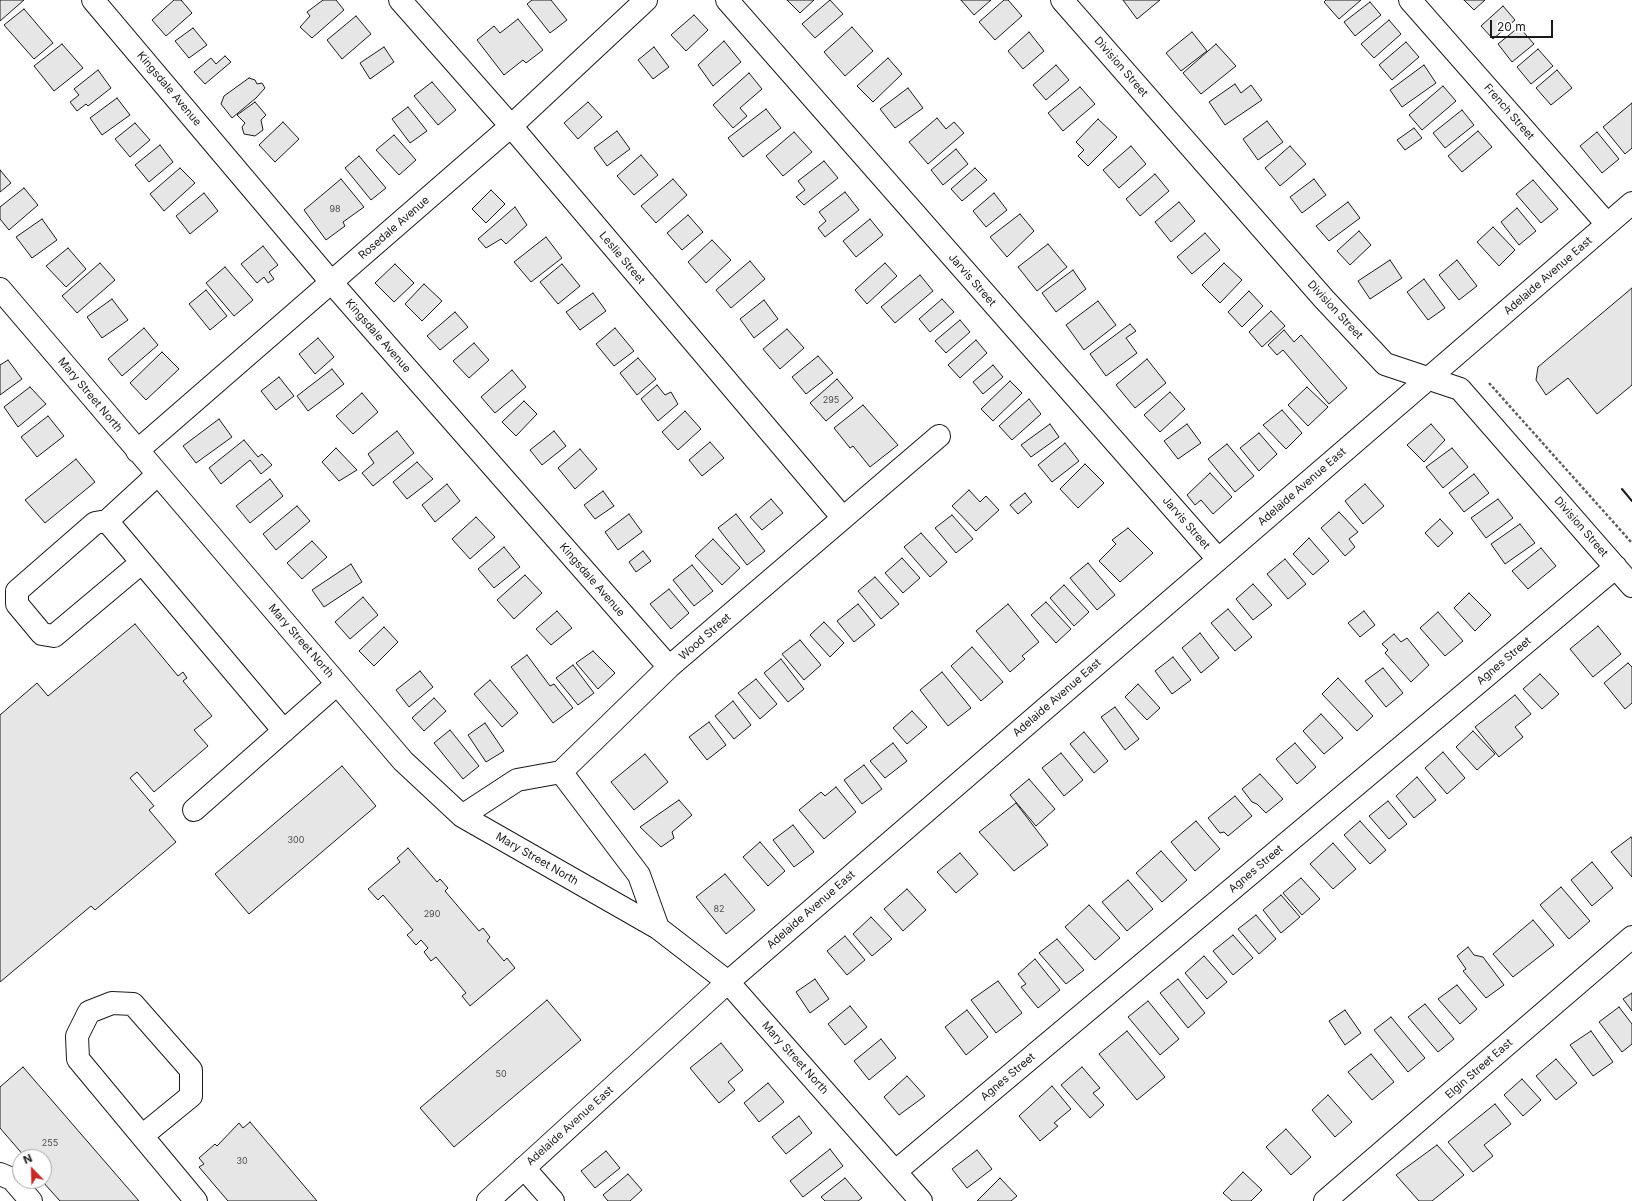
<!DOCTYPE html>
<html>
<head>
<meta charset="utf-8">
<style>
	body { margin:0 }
	#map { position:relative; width:1632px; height:1201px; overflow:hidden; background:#fff; font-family:Inter,sans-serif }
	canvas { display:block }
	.north { position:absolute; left:12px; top:1149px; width:40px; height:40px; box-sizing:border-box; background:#fff; border:1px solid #a3a3a3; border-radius:50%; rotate:337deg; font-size:11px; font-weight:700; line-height:16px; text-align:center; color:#1a1a1a }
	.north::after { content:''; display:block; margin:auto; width:14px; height:18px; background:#c62828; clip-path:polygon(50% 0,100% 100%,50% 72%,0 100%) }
	.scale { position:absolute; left:1490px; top:20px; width:63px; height:18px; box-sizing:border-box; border:2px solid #1a1a1a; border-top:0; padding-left:5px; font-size:12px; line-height:14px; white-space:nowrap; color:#1a1a1a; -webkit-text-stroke:3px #fff; paint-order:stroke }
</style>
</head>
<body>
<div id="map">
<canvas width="1632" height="1201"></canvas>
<div class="north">N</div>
<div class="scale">20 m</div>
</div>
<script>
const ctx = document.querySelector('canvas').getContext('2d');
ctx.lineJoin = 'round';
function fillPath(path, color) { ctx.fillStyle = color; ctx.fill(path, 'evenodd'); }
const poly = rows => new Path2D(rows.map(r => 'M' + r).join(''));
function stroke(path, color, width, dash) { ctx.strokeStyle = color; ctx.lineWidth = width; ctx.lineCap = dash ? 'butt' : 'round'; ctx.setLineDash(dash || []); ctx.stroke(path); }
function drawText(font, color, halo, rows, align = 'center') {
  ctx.font = font + ' Inter,sans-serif'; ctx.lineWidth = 3; ctx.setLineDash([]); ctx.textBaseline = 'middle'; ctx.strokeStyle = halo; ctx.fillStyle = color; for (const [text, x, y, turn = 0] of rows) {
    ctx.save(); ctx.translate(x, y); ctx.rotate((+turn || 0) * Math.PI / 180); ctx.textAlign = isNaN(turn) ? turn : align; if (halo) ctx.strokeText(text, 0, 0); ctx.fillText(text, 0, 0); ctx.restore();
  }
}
const building = poly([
	[0,0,24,0,0,21,0,0],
	[174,0,181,0,192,13,166,36,152,20,174,0],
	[323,0,336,0,344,10,312,38,300,27,310,16,307,12,323,0],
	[532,0,551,0,567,20,550,33,527,4,532,0],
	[787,0,814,0,800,13,787,0],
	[830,0,843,14,815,38,802,24,830,0],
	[961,0,991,0,974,15,961,0],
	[1004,0,1008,0,1022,16,995,40,979,22,1004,0],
	[1123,0,1160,0,1137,19,1123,0],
	[1326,0,1361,0,1339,19,1324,2,1326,0],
	[1464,0,1485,0,1474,10,1464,0],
	[1370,2,1381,15,1355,36,1344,22,1370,2],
	[1503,6,1515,20,1493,39,1481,26,1503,6],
	[24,9,53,43,34,59,4,25,24,9],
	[694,15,708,30,686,51,671,35,694,15],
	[356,16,371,34,342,59,327,40,356,16],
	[518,19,543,50,526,63,523,60,504,75,477,40,494,26,500,33,518,19],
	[1389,20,1401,34,1374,58,1361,44,1389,20],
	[852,27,873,51,845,76,824,52,852,27],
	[1519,27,1534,44,1512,62,1498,44,1519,27],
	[193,28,207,45,189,58,175,41,193,28],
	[1029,32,1044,51,1023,69,1008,51,1029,32],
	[1192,32,1207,51,1181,71,1166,53,1192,32],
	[724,41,741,62,713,86,698,65,724,41],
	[1406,42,1419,57,1392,80,1379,65,1406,42],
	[62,44,83,68,54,91,34,66,62,44],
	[1216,44,1236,66,1201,94,1183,73,1216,44],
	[384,47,394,62,370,79,360,63,384,47],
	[654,47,669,67,653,79,638,60,654,47],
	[1538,49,1553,66,1531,84,1517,67,1538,49],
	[225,56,231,62,205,84,194,72,211,58,216,64,225,56],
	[888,58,902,74,873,102,857,86,888,58],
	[1056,65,1069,80,1046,100,1033,85,1056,65],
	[1424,65,1436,83,1402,107,1390,90,1424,65],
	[98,70,111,88,88,106,86,104,77,111,70,102,79,95,74,89,98,70],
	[1557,70,1572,88,1551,105,1536,88,1557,70],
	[749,73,762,89,740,108,747,116,733,128,713,105,749,73],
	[249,78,255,80,257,84,262,83,265,88,256,98,232,118,221,104,224,96,249,78],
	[432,82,456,110,438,125,414,96,432,82],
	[1235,84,1241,93,1251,85,1262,100,1225,125,1209,102,1235,84],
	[1443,86,1456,101,1422,130,1409,115,1443,86],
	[1080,87,1095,104,1063,131,1048,113,1080,87],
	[908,88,923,108,895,128,880,109,908,88],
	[117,98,130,115,102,135,90,118,117,98],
	[255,102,266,115,261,120,263,130,255,136,244,134,242,127,245,123,237,115,255,102],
	[588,102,602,117,578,139,564,123,588,102],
	[1632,103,1632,148,1625,154,1603,127,1632,103],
	[408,107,427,131,410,143,392,119,408,107],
	[766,109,781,128,743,157,728,138,766,109],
	[1462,110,1474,125,1445,148,1433,133,1462,110],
	[937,118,946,129,954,122,964,133,928,164,909,142,937,118],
	[1098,119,1117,137,1088,166,1078,156,1084,150,1076,142,1098,119],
	[1267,121,1283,142,1258,160,1243,139,1267,121],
	[283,122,299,139,275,162,259,145,283,122],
	[135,123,150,140,130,157,115,139,135,123],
	[1414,128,1422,138,1405,150,1397,140,1414,128],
	[617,131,630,149,607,166,594,148,617,131],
	[1478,131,1492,147,1462,172,1448,156,1478,131],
	[794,132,812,152,783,176,766,156,794,132],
	[1597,132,1619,159,1602,173,1580,146,1597,132],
	[394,135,416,160,399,175,376,150,394,135],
	[160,145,173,162,149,182,135,165,160,145],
	[1131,146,1146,164,1119,188,1103,170,1131,146],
	[1290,146,1306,164,1280,186,1265,168,1290,146],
	[956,149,968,164,943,185,931,170,956,149],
	[641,155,658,175,634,195,617,176,641,155],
	[359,156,386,188,371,200,345,168,359,156],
	[824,161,838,178,804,205,796,197,805,190,798,181,824,161],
	[180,168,195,183,164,211,150,194,180,168],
	[975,168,987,180,962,201,951,189,975,168],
	[0,170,11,183,0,192,0,170],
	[1155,174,1169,191,1140,216,1126,199,1155,174],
	[341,179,364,207,343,222,345,226,326,240,304,210,341,179],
	[673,179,687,195,656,223,641,206,673,179],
	[1314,179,1326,195,1302,213,1290,197,1314,179],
	[1533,180,1558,209,1541,223,1516,194,1533,180],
	[24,188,38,205,9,230,0,219,0,207,24,188],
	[491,190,505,204,486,223,472,209,491,190],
	[845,192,859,210,825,237,818,228,826,221,819,212,845,192],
	[204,193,218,211,190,234,176,216,204,193],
	[994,193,1007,210,986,227,973,211,994,193],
	[1179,202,1195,221,1171,242,1155,222,1179,202],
	[1348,202,1360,218,1329,241,1316,226,1348,202],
	[515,207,527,225,506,244,501,239,486,248,478,239,515,207],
	[1517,208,1536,231,1519,245,1501,222,1517,208],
	[1020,214,1034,231,1007,257,990,237,1020,214],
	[688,215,703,232,682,250,667,233,688,215],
	[42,219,57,240,32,258,16,237,42,219],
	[870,219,883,235,856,257,843,241,870,219],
	[1493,227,1515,250,1499,266,1477,242,1493,227],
	[1359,231,1371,245,1350,265,1337,251,1359,231],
	[1205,233,1220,250,1192,274,1177,257,1205,233],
	[546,237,562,258,531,282,514,262,546,237],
	[712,240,731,260,706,283,688,262,712,240],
	[1048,244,1067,267,1037,291,1018,267,1048,244],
	[263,246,278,265,269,272,274,279,268,283,264,277,257,283,241,264,263,246],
	[68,248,86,269,66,287,46,266,68,248],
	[1390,260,1402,278,1370,299,1358,281,1390,260],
	[1457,260,1477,286,1459,300,1439,275,1457,260],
	[750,261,765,279,731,308,716,290,750,261],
	[100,263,115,280,77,313,62,296,100,263],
	[885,263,897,276,867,304,855,290,885,263],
	[1224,263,1242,280,1220,303,1202,285,1224,263],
	[395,264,414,283,394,302,375,283,395,264],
	[562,264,580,286,558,304,540,282,562,264],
	[225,267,253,300,234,316,206,283,225,267],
	[1073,270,1086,289,1056,312,1042,293,1073,270],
	[920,275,933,291,895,323,881,307,920,275],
	[1424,279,1445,308,1428,320,1407,292,1424,279],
	[424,284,442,301,422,321,405,304,424,284],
	[1632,288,1632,385,1597,414,1568,378,1546,395,1536,380,1538,367,1632,288],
	[206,290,227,316,210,330,189,304,206,290],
	[1249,291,1263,306,1242,327,1228,312,1249,291],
	[593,293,606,311,580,330,566,312,593,293],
	[112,299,128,320,102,338,87,317,112,299],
	[942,299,954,312,930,332,919,319,942,299],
	[764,300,778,319,754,338,740,319,764,300],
	[1098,301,1116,325,1084,350,1066,325,1098,301],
	[1271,311,1285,326,1262,347,1249,332,1271,311],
	[455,312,468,327,440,350,427,336,455,312],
	[960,320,970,332,946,353,935,341,960,320],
	[1130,324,1136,331,1126,338,1137,353,1106,376,1090,354,1130,324],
	[144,328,158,345,122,376,108,359,144,328],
	[615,328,634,351,614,366,596,344,615,328],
	[787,329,804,348,780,369,763,349,787,329],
	[1284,330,1294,342,1301,335,1347,388,1329,404,1283,350,1277,355,1268,345,1284,330],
	[318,338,334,357,315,374,299,354,318,338],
	[976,340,987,353,960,378,948,365,976,340],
	[474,343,489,360,469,378,453,361,474,343],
	[162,352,179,369,146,400,130,383,162,352],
	[818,356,833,373,806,394,792,377,818,356],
	[638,358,656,379,637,395,620,373,638,358],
	[1147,359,1166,383,1135,408,1116,385,1147,359],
	[8,360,22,379,0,395,0,365,8,360],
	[993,365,1003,377,983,394,973,382,993,365],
	[332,369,344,384,308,411,297,396,332,369],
	[512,370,526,387,495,413,481,397,512,370],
	[279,377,294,396,276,410,261,391,279,377],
	[837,379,853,398,826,421,810,403,837,379],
	[1010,381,1022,393,993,421,981,409,1010,381],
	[657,385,665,395,671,392,678,404,658,421,641,399,657,385],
	[30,387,46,404,18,427,4,407,30,387],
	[1307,387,1328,407,1308,426,1288,405,1307,387],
	[1170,392,1185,409,1160,432,1144,415,1170,392],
	[362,393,378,412,353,434,336,416,362,393],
	[1029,399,1041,414,1012,440,999,426,1029,399],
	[524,401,537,414,516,436,502,422,524,401],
	[863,405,898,445,870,467,853,446,850,448,834,428,863,405],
	[1282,410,1302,433,1286,449,1263,425,1282,410],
	[685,411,701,429,678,450,662,432,685,411],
	[48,416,64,436,37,457,21,437,48,416],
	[219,419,232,437,196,463,183,446,219,419],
	[1050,424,1059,437,1031,457,1021,445,1050,424],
	[1187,424,1201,443,1178,459,1164,441,1187,424],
	[1431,424,1445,440,1424,462,1407,445,1431,424],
	[397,431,414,453,373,486,362,473,374,463,368,454,397,431],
	[554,431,566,446,542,465,530,450,554,431],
	[1259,433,1277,454,1259,471,1240,448,1259,433],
	[244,440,258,457,262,454,272,465,261,474,250,460,221,484,209,468,244,440],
	[710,442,724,458,702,476,689,460,710,442],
	[1065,443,1079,461,1052,482,1038,465,1065,443],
	[1227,444,1254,476,1235,492,1208,459,1227,444],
	[336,448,357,470,339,481,322,462,336,448],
	[1452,448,1468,467,1443,488,1426,467,1452,448],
	[580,449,597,469,575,489,558,468,580,449],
	[76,459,95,482,45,523,25,500,76,459],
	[417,462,433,479,407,499,393,482,417,462],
	[1085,464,1104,483,1078,508,1060,489,1085,464],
	[1210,473,1232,497,1213,514,1201,500,1195,505,1187,495,1210,473],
	[1474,474,1489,493,1464,512,1449,493,1474,474],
	[270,479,283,496,250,523,236,506,270,479],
	[447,484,460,501,435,522,422,505,447,484],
	[1365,484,1384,506,1363,524,1345,501,1365,484],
	[969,490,980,502,986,496,999,510,976,531,952,506,969,490],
	[603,491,614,506,595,519,584,505,603,491],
	[1025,493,1032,502,1018,514,1010,505,1025,493],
	[771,499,783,513,762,530,750,517,771,499],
	[1498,499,1513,518,1486,538,1471,518,1498,499],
	[297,506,310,521,276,550,263,534,297,506],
	[1339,512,1358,532,1349,539,1355,547,1345,556,1321,528,1339,512],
	[629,514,642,532,618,550,605,532,629,514],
	[736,514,765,551,747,565,718,528,736,514],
	[952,515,973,539,956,553,935,528,952,515],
	[476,517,495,537,470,559,452,539,476,517],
	[1440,519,1453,533,1438,547,1425,533,1440,519],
	[1520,524,1535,543,1505,564,1491,544,1520,524],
	[1128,528,1153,553,1120,582,1099,561,1116,544,1112,540,1128,528],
	[921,533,947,562,930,577,904,547,921,533],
	[1309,538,1329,561,1313,575,1293,554,1309,538],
	[713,539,740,568,722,585,695,556,713,539],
	[312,541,327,557,302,579,287,563,312,541],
	[504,547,520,567,494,588,478,569,504,547],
	[1541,548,1556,566,1528,589,1512,571,1541,548],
	[643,551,651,561,636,572,629,562,643,551],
	[902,558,920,578,903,593,885,573,902,558],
	[1285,559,1306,584,1288,599,1267,574,1285,559],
	[1088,563,1115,595,1097,610,1070,578,1088,563],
	[351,564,362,582,324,607,312,590,351,564],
	[692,565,713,591,694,606,673,580,692,565],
	[525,575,542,593,514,619,497,600,525,575],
	[875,577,899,604,881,619,858,591,875,577],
	[1253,584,1272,605,1253,620,1236,599,1253,584],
	[1064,585,1089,612,1074,626,1050,598,1064,585],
	[669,589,689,613,671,629,650,604,669,589],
	[1469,593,1491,615,1475,631,1454,608,1469,593],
	[363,597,378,615,350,639,335,622,363,597],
	[1046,602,1071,629,1056,643,1031,615,1046,602],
	[858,604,875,625,854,642,837,621,858,604],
	[1008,604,1039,642,1022,656,1025,659,1010,672,976,631,1008,604],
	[1228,609,1252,637,1235,651,1211,623,1228,609],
	[557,611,572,628,551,645,536,629,557,611],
	[1364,611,1375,625,1360,637,1348,623,1364,611],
	[1438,612,1463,641,1445,656,1420,628,1438,612],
	[824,622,844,643,830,657,810,635,824,622],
	[135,624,178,676,183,672,187,678,183,681,212,716,194,730,208,746,154,792,137,772,130,778,154,806,149,810,176,842,95,910,91,906,0,982,0,715,37,683,48,696,135,624],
	[1598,626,1621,654,1593,677,1570,649,1598,626],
	[384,627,398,642,374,666,359,651,384,627],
	[1200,633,1219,658,1201,673,1182,648,1200,633],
	[1394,634,1401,642,1407,638,1429,665,1411,682,1385,653,1388,650,1382,644,1394,634],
	[800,640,821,665,804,680,782,654,800,640],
	[972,647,1003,682,981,701,951,666,972,647],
	[593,651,615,673,598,689,576,663,593,651],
	[527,655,550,686,554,684,573,708,553,723,511,667,527,655],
	[1173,657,1191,680,1172,694,1155,671,1173,657],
	[781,659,804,689,788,702,764,673,781,659],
	[1628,663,1632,667,1632,703,1625,709,1604,683,1628,663],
	[573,665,594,693,578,705,556,678,573,665],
	[1383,668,1403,693,1386,707,1365,681,1383,668],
	[420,671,433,687,409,707,396,690,420,671],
	[942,672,971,708,948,726,920,690,942,672],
	[1540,674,1559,694,1542,709,1523,689,1540,674],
	[1338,678,1373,716,1357,731,1322,694,1338,678],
	[756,679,777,704,760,719,738,693,756,679],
	[490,680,518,713,502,727,474,694,490,680],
	[1138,684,1160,708,1147,720,1125,697,1138,684],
	[1515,695,1531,714,1515,727,1523,737,1499,757,1475,727,1515,695],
	[434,698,446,711,424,731,412,718,434,698],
	[733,701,751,725,734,739,715,716,733,701],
	[1115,707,1139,739,1125,750,1101,717,1115,707],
	[912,711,927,727,907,744,893,728,912,711],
	[1321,714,1343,738,1324,754,1303,731,1321,714],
	[709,722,726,745,707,760,689,737,709,722],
	[485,723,504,751,486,762,468,735,485,723],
	[450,730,479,766,463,779,434,743,450,730],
	[1473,731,1495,754,1477,770,1456,747,1473,731],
	[1084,732,1108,761,1094,773,1070,744,1084,732],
	[893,743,907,761,885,778,870,761,893,743],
	[1295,743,1316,767,1297,784,1276,759,1295,743],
	[1443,752,1465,778,1447,794,1425,768,1443,752],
	[1061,753,1083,780,1064,796,1042,768,1061,753],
	[645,754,668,782,634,810,611,782,645,754],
	[864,765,882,789,862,804,844,780,864,765],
	[342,766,376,806,249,914,215,874,342,766],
	[1260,774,1283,799,1266,813,1257,804,1252,802,1242,789,1260,774],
	[1417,777,1436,800,1414,818,1396,796,1417,777],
	[1029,779,1055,809,1036,826,1010,795,1029,779],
	[836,787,856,812,824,839,799,810,821,792,825,796,836,787],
	[1235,796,1252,816,1228,836,1224,832,1220,833,1208,818,1235,796],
	[679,800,692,815,672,832,674,838,661,847,640,827,679,800],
	[1388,801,1407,824,1389,839,1369,816,1388,801],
	[1016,803,1048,845,1014,871,979,832,1016,803],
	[1196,821,1220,849,1195,871,1171,842,1196,821],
	[1360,821,1386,850,1370,864,1344,835,1360,821],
	[793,825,814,852,794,867,773,840,793,825],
	[1631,837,1632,839,1632,877,1611,852,1631,837],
	[760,842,785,871,768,886,743,857,760,842],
	[1333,843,1356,869,1333,889,1310,864,1333,843],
	[408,848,437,882,440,879,448,888,445,891,479,931,483,928,490,937,487,941,504,961,507,958,515,968,470,1006,462,996,466,993,436,957,431,961,424,952,428,948,421,940,416,945,407,935,413,930,383,895,378,900,368,889,400,862,397,858,408,848],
	[1161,851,1187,880,1162,902,1136,873,1161,851],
	[960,853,978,874,956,893,937,872,960,853],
	[1592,862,1613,888,1592,906,1571,880,1592,862],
	[725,874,755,910,726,934,696,897,725,874],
	[1301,878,1320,899,1302,915,1283,893,1301,878],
	[1128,880,1153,909,1127,931,1102,902,1128,880],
	[1561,887,1590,921,1569,939,1540,905,1561,887],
	[907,889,926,910,903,931,884,909,907,889],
	[1281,895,1300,917,1281,933,1263,910,1281,895],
	[1089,905,1120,938,1095,960,1065,927,1089,905],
	[1256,915,1276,939,1259,954,1238,929,1256,915],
	[871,917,892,939,872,956,853,934,871,917],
	[1533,920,1554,945,1513,977,1493,954,1533,920],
	[1233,935,1253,958,1233,975,1213,951,1233,935],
	[845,936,865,960,847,975,827,951,845,936],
	[1057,939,1084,970,1066,984,1039,953,1057,939],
	[1468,947,1474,955,1483,957,1504,985,1486,998,1463,971,1466,969,1457,956,1468,947],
	[1204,956,1227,982,1207,999,1185,973,1204,956],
	[1035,959,1060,990,1038,1008,1021,987,1026,984,1018,974,1035,959],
	[815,979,829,999,810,1013,796,992,815,979],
	[1178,979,1205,1013,1188,1028,1160,993,1178,979],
	[998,981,1022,1013,996,1033,971,1000,998,981],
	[1457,985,1477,1009,1460,1024,1438,999,1457,985],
	[1632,993,1632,1011,1623,999,1632,993],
	[547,1000,581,1040,454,1147,420,1108,547,1000],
	[1148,1001,1179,1039,1160,1055,1128,1017,1148,1001],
	[1425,1004,1454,1039,1438,1052,1408,1017,1425,1004],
	[850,1006,867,1027,845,1045,828,1024,850,1006],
	[1619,1007,1632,1024,1632,1044,1622,1052,1599,1022,1619,1007],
	[967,1010,988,1037,966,1055,945,1027,967,1010],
	[1345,1010,1361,1033,1345,1045,1329,1021,1345,1010],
	[1391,1017,1425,1058,1408,1072,1374,1030,1391,1017],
	[1127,1031,1165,1077,1137,1100,1099,1054,1127,1031],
	[1591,1031,1613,1062,1593,1076,1570,1045,1591,1031],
	[881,1039,896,1058,869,1080,854,1061,881,1039],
	[721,1043,743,1070,728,1082,735,1090,719,1103,690,1068,721,1043],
	[1371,1054,1394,1082,1372,1100,1348,1072,1371,1054],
	[1556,1059,1577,1083,1556,1100,1536,1076,1556,1059],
	[23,1067,139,1201,60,1201,42,1181,44,1181,44,1157,25,1157,0,1128,0,1087,23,1067],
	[1082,1067,1100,1088,1093,1093,1104,1105,1090,1118,1061,1085,1082,1067],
	[907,1076,925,1096,899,1115,884,1097,907,1076],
	[1522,1079,1541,1100,1523,1116,1504,1095,1522,1079],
	[768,1083,784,1102,759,1122,744,1103,768,1083],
	[1052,1086,1071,1109,1054,1123,1058,1126,1040,1141,1019,1116,1052,1086],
	[1328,1095,1352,1122,1335,1137,1312,1110,1328,1095],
	[1495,1104,1511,1124,1484,1145,1493,1156,1473,1172,1448,1142,1495,1104],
	[799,1116,812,1133,786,1154,772,1137,799,1116],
	[250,1122,317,1201,228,1201,199,1167,204,1164,199,1158,215,1144,217,1146,239,1123,243,1128,250,1122],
	[1286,1129,1311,1157,1291,1175,1266,1147,1286,1129],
	[1437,1145,1464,1175,1432,1201,1419,1201,1396,1175,1437,1145],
	[830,1149,843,1166,803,1197,790,1181,830,1149],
	[977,1150,992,1169,967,1188,952,1169,977,1150],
	[606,1151,620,1168,595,1188,581,1171,606,1151],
	[1243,1172,1262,1190,1251,1201,1232,1201,1223,1193,1243,1172],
	[628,1174,642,1190,630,1201,608,1201,603,1195,628,1174],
	[845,1178,862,1198,858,1201,825,1201,821,1197,845,1178],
	[1000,1178,1017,1196,1011,1201,977,1201,1000,1178]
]);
fillPath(building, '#e6e6e6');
stroke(building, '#1a1a1a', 1);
const minor = poly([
	[93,0,332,283,669,667],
	[400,0,511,126,843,518],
	[727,0,1218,559],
	[1062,0,1324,299,1385,364,1460,389,1632,586],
	[1410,0,1607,224],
	[0,289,403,761,462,816,658,928,728,982,921,1201],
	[137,451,511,126,646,0],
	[107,521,284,731],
	[141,563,54,636,42,634,17,604,17,591,95,523,107,521,157,475],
	[561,772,639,875,658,928],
	[194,810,337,684],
	[462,816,517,780,561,772,669,667,939,436],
	[142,1136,191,1096,191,1070,133,1004,112,1003,89,1012,77,1036,78,1059,196,1201],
	[524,1168,553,1201],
	[896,1171,1616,567],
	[0,1174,12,1179,31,1201],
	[1325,1201,1632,937]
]);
const major = poly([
	[488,1201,728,982,1632,203]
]);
stroke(minor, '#1a1a1a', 24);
stroke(major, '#1a1a1a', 24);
stroke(poly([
	[1489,383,1632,543]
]), '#5f5f5f', 2.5, [3, 2]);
stroke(minor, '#fff', 22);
stroke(major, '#fff', 22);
stroke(poly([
	[1622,489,1632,501]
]), '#1a1a1a', 2);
drawText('9px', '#4d4d4d', null, [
	["98",335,209],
	["295",831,400],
	["300",296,840],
	["82",719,909],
	["290",432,914],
	["50",501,1074],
	["255",50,1143],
	["30",242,1161]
]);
drawText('11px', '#1a1a1a', '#fff', [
	["Division Street",1121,67,49],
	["Kingsdale Avenue",169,89,50],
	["French Street",1509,112,49],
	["Rosedale Avenue",394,228,-41],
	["Leslie Street",622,258,50],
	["Adelaide Avenue East",1548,276,-41],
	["Jarvis Street",972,280,49],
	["Division Street",1335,310,47],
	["Kingsdale Avenue",378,336,49],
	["Mary Street North",90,395,50],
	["Adelaide Avenue East",1302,487,-41],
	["Jarvis Street",1186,523,49],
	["Division Street",1581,527,49],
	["Kingsdale Avenue",592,580,49],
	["Wood Street",705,637,-41],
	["Mary Street North",301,641,49],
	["Agnes Street",1504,661,-40],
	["Adelaide Avenue East",1057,698,-41],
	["Mary Street North",537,859,30],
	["Agnes Street",1256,869,-40],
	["Adelaide Avenue East",811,910,-41],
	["Mary Street North",795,1058,48],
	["Elgin Street East",1479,1069,-41],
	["Agnes Street",1008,1077,-40],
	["Adelaide Avenue East",570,1126,-42]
]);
</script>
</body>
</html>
